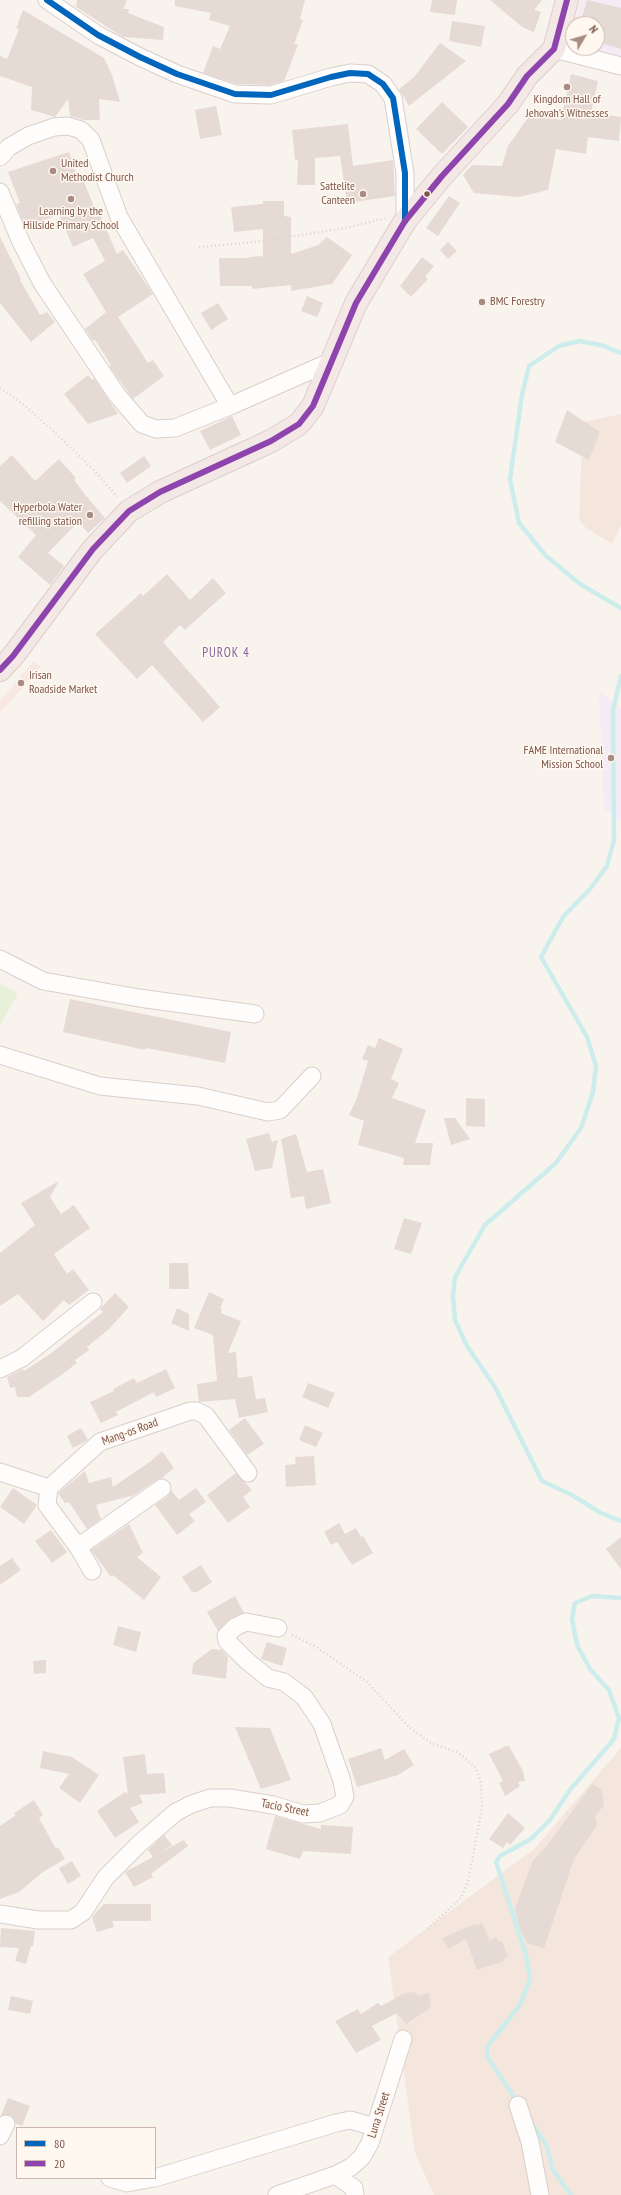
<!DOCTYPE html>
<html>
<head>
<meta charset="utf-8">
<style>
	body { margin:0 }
	#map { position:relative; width:621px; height:2195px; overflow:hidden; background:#f9f3ee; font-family:"PT Sans Narrow",sans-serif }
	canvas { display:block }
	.legend { position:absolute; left:16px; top:2127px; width:140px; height:52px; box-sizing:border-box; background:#fff8f1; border:1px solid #cbb7ad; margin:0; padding:5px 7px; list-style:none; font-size:12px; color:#7d5548 }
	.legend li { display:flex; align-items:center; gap:8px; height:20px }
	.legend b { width:20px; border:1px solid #cbb7ad }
	.north { position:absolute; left:565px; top:16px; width:40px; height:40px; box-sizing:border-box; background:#fff8f1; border:1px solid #cbb7ad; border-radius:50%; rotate:52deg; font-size:11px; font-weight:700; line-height:16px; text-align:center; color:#7d5548 }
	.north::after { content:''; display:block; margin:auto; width:14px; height:18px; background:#a88c82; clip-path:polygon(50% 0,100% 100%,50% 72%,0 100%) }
</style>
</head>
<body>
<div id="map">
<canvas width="621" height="2195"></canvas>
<ul class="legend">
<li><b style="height:5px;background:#0065bd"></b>80</li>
<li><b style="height:5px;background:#8e44ad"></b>20</li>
</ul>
<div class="north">N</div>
</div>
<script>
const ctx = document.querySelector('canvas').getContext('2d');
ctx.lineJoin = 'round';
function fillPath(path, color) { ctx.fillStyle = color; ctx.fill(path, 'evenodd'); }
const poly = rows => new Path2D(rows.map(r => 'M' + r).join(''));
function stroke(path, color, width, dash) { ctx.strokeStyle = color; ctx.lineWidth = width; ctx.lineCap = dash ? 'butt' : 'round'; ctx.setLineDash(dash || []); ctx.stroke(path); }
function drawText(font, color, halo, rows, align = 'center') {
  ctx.font = font + ' "PT Sans Narrow",sans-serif'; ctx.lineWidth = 3; ctx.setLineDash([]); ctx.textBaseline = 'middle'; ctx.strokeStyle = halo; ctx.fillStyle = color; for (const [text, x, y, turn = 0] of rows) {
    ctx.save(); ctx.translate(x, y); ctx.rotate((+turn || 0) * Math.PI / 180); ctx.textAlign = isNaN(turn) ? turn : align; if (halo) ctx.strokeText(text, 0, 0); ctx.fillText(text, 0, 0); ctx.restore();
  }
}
fillPath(poly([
	[621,414,621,526,612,544,585,527,579,519,583,422],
	[621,1748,621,2195,434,2195,415,2153,388,1957,533,1850]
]), '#f4e6dc');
fillPath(poly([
	[34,661,41,667,0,713,0,701]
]), '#f9e7e1');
fillPath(poly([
	[581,0,621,0,621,60,581,48,597,48,597,24,574,24],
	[599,691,621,708,621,820,604,809]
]), '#f4ebf5');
fillPath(poly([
	[0,983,18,994,0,1025]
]), '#e8f1d7');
stroke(poly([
	[621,353,601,345,579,341,559,346,529,366,522,395,510,479,519,523,546,556,580,584,621,608],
	[621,676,613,710,614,840,607,866,590,889,563,917,541,957,587,1037,596,1066,593,1092,581,1128,556,1163,485,1225,455,1277,453,1296,455,1320,467,1346,495,1387,542,1481,572,1495,601,1513,621,1521],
	[518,2103,487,2056,487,2047,520,2005,530,1979,526,1955,496,1862,500,1856,531,1839,550,1820,569,1791,614,1739,619,1718,609,1690,590,1669,577,1645,572,1619,575,1603,592,1596,621,1598],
	[531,2122,546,2144,553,2170,571,2195]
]), '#cdedec', 4.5);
fillPath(poly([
	[77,0,127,0,123,9,129,9,128,13,164,27,163,40,123,37,76,7],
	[175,0,305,0,300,19,303,20,294,44,298,45,284,81,270,85,237,84,203,73,213,46,220,49,230,26,209,20,211,13,175,6],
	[432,0,457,0,455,15,430,12],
	[490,0,542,0,534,10,541,12,534,32,522,27],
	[587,0,621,8,621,49,597,42,597,24,580,24],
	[23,10,104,58,112,75,120,102,99,99,100,120,83,120,70,116,68,99,55,117,31,110,32,87,0,76,0,56,7,59,19,29,16,28],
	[452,21,485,26,481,47,449,41],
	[440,43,466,61,409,106,399,89,414,77],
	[571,74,598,81,591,113,621,117,619,141,588,137,586,154,556,149,548,190,519,197,474,193,463,175,472,165,502,166,508,146,532,112,561,120],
	[442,102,468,127,442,154,416,129],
	[216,106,222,135,200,139,195,110],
	[348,124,353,166,393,160,395,196,347,203,340,156,315,158,315,185,297,185,298,160,295,160,292,130],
	[69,152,79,182,83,180,96,211,98,210,117,254,123,250,153,294,118,317,148,363,153,360,164,376,133,399,109,366,111,365,95,340,93,341,85,329,106,312,83,274,105,261,93,238,73,247,59,215,25,226,16,204,20,203,8,172],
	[449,196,460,203,438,236,426,228],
	[263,201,284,201,284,216,291,217,291,254,318,245,327,237,352,255,332,284,291,291,291,285,252,289,252,286,220,286,219,258,249,258,249,257,263,256,263,229,234,232,231,207,263,204],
	[0,237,21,279,20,280,40,315,47,312,55,322,31,342,0,303],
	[448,242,457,251,448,259,440,250],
	[422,257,434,266,425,277,428,279,411,297,400,286],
	[307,296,323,303,317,317,301,311],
	[218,303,228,319,211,330,201,313],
	[88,375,92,380,94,378,118,414,88,424,64,394],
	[567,410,600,432,589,460,555,442],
	[232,416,241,435,210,450,200,431],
	[12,455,35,481,59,459,76,478,74,480,87,497,105,518,88,533,78,522,48,553,64,566,50,585,18,557,36,535,0,501,0,466],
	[144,456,151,466,127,483,120,473],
	[167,574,190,600,213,578,226,593,185,630,180,625,163,642,220,707,203,722,152,665,137,679,95,634,141,593,143,596],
	[70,999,231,1032,225,1063,146,1048,145,1050,63,1032],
	[379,1038,403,1049,391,1079,399,1083,392,1098,426,1110,415,1143,433,1143,430,1165,403,1165,404,1158,358,1145,364,1121,349,1115,357,1098,368,1061,362,1059,368,1045,375,1048],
	[466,1098,485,1099,485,1127,466,1126],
	[444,1118,455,1118,470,1139,451,1145],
	[269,1133,272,1142,278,1140,272,1168,255,1171,246,1139],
	[296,1134,307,1172,323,1169,331,1203,306,1209,304,1196,291,1198,281,1139],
	[59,1181,50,1197,61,1214,74,1205,90,1228,54,1254,67,1274,73,1269,89,1290,69,1305,64,1300,43,1321,18,1294,0,1306,0,1253,35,1225,21,1203],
	[404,1218,422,1223,411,1254,394,1249],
	[169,1263,188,1263,189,1289,169,1289],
	[209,1292,224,1299,220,1308,222,1309,221,1313,241,1321,228,1353,236,1352,238,1378,252,1376,256,1399,265,1398,268,1412,239,1418,235,1399,199,1402,197,1384,217,1381,213,1335,194,1328],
	[115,1293,129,1307,108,1330,87,1347,89,1350,75,1360,77,1363,60,1376,29,1397,17,1397,15,1387,10,1388,7,1377,23,1369,24,1371,50,1354,103,1312,100,1309],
	[177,1308,189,1314,189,1331,171,1323],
	[166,1369,175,1388,156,1397,154,1392,116,1412,118,1415,101,1423,90,1402,114,1391,113,1389,134,1378,137,1383],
	[308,1383,335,1393,328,1408,302,1397],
	[245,1418,264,1444,247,1455,229,1430],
	[305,1425,323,1433,316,1447,299,1440],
	[81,1428,88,1440,73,1448,67,1436],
	[162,1451,174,1468,162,1478,156,1480,131,1497,130,1496,96,1505,101,1519,87,1529,69,1502,65,1503,58,1493,85,1471,89,1483,111,1477,113,1487,151,1461],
	[314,1456,316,1485,286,1487,285,1465,296,1464,295,1457],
	[236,1473,252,1490,243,1497,250,1507,228,1523,207,1495],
	[13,1488,37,1505,24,1524,0,1507],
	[196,1488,206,1502,189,1514,195,1521,177,1535,155,1505,168,1496,171,1490,179,1500],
	[339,1523,345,1534,356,1528,361,1537,363,1536,373,1553,352,1565,337,1542,331,1545,324,1532],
	[129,1524,143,1553,137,1557,161,1577,144,1600,113,1575,111,1577,91,1550],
	[51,1530,67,1552,52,1563,35,1541],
	[621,1537,621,1569,606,1549],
	[12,1558,21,1570,0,1585,0,1566],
	[201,1565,212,1582,197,1592,192,1592,182,1577],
	[235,1596,244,1613,231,1618,218,1631,207,1612],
	[118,1626,141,1632,136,1652,113,1645],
	[267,1642,287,1648,282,1666,261,1659],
	[212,1649,222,1650,228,1657,226,1679,192,1674,193,1663],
	[46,1660,46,1673,34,1674,33,1661],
	[235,1727,270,1728,291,1780,261,1789],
	[506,1746,509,1746,523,1771,525,1781,518,1782,520,1786,505,1796,499,1783,503,1781,489,1754],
	[381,1748,385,1760,404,1749,414,1765,398,1775,357,1787,348,1759],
	[43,1751,72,1757,99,1775,80,1803,59,1788,69,1774,40,1768],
	[145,1754,147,1774,164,1773,166,1793,139,1795,143,1803,130,1808,139,1822,115,1838,97,1811,125,1792,128,1794,123,1757],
	[592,1784,601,1789,604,1805,595,1817,597,1825,574,1859,544,1948,527,1943,520,1929,515,1909,533,1860,539,1855,541,1850,543,1851],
	[34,1800,43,1815,39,1818,56,1849,58,1847,65,1859,43,1872,19,1892,0,1899,0,1826,16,1815,14,1813],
	[508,1813,525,1828,510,1845,507,1842,503,1848,489,1839],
	[275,1816,321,1829,321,1825,353,1827,351,1854,303,1851,300,1859,266,1849],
	[164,1835,172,1845,163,1851,184,1840,188,1846,151,1874,153,1877,134,1887,125,1872,153,1857,148,1850],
	[72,1861,81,1876,68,1884,59,1868],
	[104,1904,151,1904,151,1921,112,1921,114,1927,97,1932,92,1917],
	[482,1923,490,1941,496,1937,499,1942,502,1941,508,1957,503,1959,504,1961,477,1970,466,1939,448,1949,442,1938,475,1924,476,1926],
	[1,1928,35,1931,33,1946,31,1946,26,1964,15,1961,19,1948,0,1947],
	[416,1992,417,1996,429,1993,431,2001,430,2008,406,2024,397,2013,372,2026,381,2040,356,2053,335,2021,358,2009,361,2014,378,2003,381,2006,405,1993],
	[11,1996,33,2001,30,2014,8,2010],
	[8,2098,30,2106,22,2126,16,2124,11,2115,1,2115]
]), '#e6dad5');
const minor = poly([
	[47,0,98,35,140,57,177,74,235,94,271,95,331,77,350,73,368,74,383,84,393,98,405,173,405,221],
	[554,49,621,66],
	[0,157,9,147,28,136,54,127,68,126,81,130,91,140,119,217,230,406],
	[0,192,21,242,42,283,117,395,142,424,156,429,175,428,230,406,330,362],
	[0,959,43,981,139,998,255,1014],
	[0,1055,100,1086,198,1096,268,1112,280,1110,312,1076],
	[0,1369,22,1358,93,1302],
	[0,1472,49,1488,100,1442,190,1411,197,1411,206,1416,248,1473],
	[49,1488,47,1505,78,1547,162,1488],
	[78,1547,92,1571],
	[0,1914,38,1920,71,1920,83,1912,106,1877,139,1844,176,1812,192,1804,210,1798,230,1798,273,1805,303,1814,320,1813,340,1805,345,1797,342,1781,322,1724,304,1697,284,1682,268,1678,246,1660,227,1641,226,1636,235,1627,246,1622,278,1628],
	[518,2105,530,2142,540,2195],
	[0,2136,6,2124],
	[335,2175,354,2188,355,2195],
	[110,2178,127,2183,154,2178],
	[155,2178,336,2123,350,2120,375,2127],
	[277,2195,335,2175,351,2167,362,2157,370,2143,403,2039]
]);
const highway = poly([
	[0,670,13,656,93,549,129,511,160,492,271,441,299,424,313,406,356,303,405,221,442,176,508,104,527,76,554,49,567,0]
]);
stroke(minor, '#d9cfca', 19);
stroke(highway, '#dbcfca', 24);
stroke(poly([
	[199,247,256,242,346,228,386,218],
	[0,388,23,404,52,430,94,470,117,497],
	[292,1635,318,1648,367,1682,409,1727,431,1743,459,1753,476,1768,481,1783,482,1808,468,1882,461,1898,426,1930]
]), '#dcd1ce', 2.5, [1, 3]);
stroke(minor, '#fefdfc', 17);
stroke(highway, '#f3e8e6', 22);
stroke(poly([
	[47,0,98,35,140,57,177,74,235,94,271,95,331,77,350,73,368,74,383,84,393,98,405,173,405,221]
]), '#0065bd', 6);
stroke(poly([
	[0,670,13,656,93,549,129,511,160,492,271,441,299,424,313,406,356,303,405,221,442,176,508,104,527,76,554,49,567,0]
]), '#8e44ad', 6);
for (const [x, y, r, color] of [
	[567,87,4,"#a88c82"],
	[53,171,4,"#a88c82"],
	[363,194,4,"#a88c82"],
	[427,194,3.5,"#7d5548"],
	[71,199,4,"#a88c82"],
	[482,302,4,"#a88c82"],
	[90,515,4,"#a88c82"],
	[21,683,4,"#a88c82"],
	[611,758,4,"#a88c82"]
]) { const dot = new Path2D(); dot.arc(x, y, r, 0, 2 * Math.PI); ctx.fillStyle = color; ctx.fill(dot); stroke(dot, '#fff8f1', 1.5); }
drawText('12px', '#7d5548', '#fff8f1', [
	["Kingdom Hall of",567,100,"center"],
	["Jehovah's Witnesses",567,114,"center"],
	["United",61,164],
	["Methodist Church",61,178],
	["Sattelite",355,187,"right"],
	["Canteen",355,201,"right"],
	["Learning by the",71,212,"center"],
	["Hillside Primary School",71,226,"center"],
	["BMC Forestry",490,302],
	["Hyperbola Water",82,508,"right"],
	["refilling station",82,522,"right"],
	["Irisan",29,676],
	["Roadside Market",29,690],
	["FAME International",603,751,"right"],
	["Mission School",603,765,"right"]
], 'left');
drawText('12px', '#7d5548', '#fff8f1', [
	["Mang-os Road",130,1432,-20],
	["Tacio Street",285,1808,11],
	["Luna Street",379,2115,-72]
]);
ctx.letterSpacing = '1px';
drawText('13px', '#8564a0', '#fff8f1', [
	["PUROK 4",226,653]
]);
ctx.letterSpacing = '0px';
</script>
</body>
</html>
